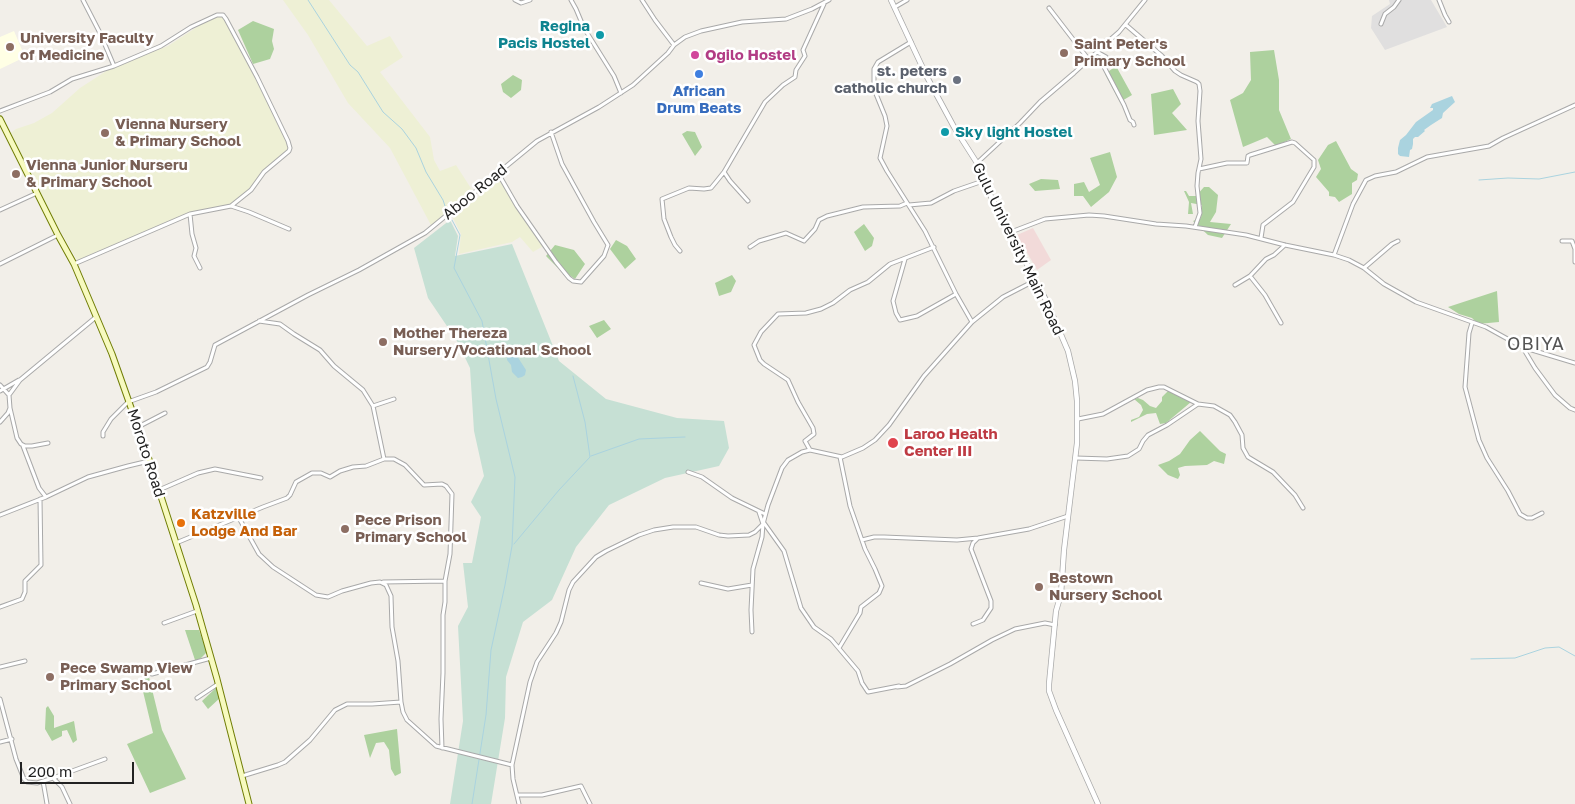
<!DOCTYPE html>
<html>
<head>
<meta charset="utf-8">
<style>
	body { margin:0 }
	#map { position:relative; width:1575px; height:804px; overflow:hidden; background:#f2efe9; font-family:"Golos Text",sans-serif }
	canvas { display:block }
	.scale { position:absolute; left:20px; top:762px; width:114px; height:22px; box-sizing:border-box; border:2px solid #222; border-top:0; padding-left:6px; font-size:15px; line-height:18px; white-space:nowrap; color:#222; -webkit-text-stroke:4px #fff; paint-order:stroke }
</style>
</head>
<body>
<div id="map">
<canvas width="1575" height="804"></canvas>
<div class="scale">200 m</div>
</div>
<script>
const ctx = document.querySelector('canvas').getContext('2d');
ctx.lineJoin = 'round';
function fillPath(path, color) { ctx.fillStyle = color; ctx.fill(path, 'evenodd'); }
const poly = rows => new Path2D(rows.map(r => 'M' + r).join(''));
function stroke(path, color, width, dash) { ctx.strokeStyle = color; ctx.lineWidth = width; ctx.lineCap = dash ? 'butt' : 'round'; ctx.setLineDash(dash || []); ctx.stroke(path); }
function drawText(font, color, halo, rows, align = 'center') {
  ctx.font = font + ' "Golos Text",sans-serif'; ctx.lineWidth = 5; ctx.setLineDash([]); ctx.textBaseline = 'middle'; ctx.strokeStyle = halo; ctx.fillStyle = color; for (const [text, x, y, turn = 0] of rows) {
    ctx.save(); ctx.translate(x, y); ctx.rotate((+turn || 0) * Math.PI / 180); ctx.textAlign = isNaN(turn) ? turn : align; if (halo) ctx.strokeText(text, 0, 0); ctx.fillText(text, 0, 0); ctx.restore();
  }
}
fillPath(poly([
	[1389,0,1431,0,1447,27,1385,50,1371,28,1372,16,1390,4]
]), '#e0dfdf');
fillPath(poly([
	[1033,228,1051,260,1037,270,1017,235]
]), '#f2dad9');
fillPath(poly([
	[14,31,25,57,0,69,0,37]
]), '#ffffe5');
fillPath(poly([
	[283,0,329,0,367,46,390,36,403,57,380,72,430,137,434,160,440,171,456,165,474,193,432,227,390,148,348,103,308,35],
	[223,15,230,25,290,148,264,172,251,190,231,206,190,214,78,262,37,189,11,133,16,129,34,123,52,113,80,88,114,66,168,46,206,21],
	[500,179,508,189,512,202,525,216,545,245,533,252,520,237,512,242,459,254,461,234,453,218]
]), '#eef0d5');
fillPath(poly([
	[253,21,274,29,272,41,274,49,270,59,253,64,238,30],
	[1274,50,1279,80,1279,110,1291,139,1276,146,1267,137,1243,147,1230,100,1243,93,1251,80,1250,52],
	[1116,66,1132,95,1120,102,1105,74],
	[513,75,522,80,521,90,511,98,503,92,501,84],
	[1173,89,1181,104,1172,113,1187,130,1154,135,1151,94],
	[687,131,695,132,702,147,695,156,682,134],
	[1336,141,1351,169,1358,174,1357,180,1352,183,1352,194,1339,202,1335,197,1329,196,1329,192,1316,177,1321,169,1318,160,1328,145],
	[1110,152,1117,177,1109,192,1091,207,1083,196,1074,196,1074,184,1084,182,1089,192,1100,185,1090,158],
	[1041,179,1058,180,1060,189,1035,191,1029,184],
	[1204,187,1209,187,1218,195,1216,212,1210,222,1231,224,1222,238,1208,235,1193,221,1201,218,1202,205,1191,203,1193,214,1188,214,1189,202,1184,191,1186,191,1189,196,1196,196],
	[864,224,874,238,872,246,865,251,854,232],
	[616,240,627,246,636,259,625,269,610,249],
	[555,245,574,250,585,264,575,279,557,267,546,256],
	[732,275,736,281,731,292,719,296,715,283],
	[1497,291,1499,322,1478,324,1472,318,1459,314,1448,307],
	[604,320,611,329,597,338,589,326],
	[1168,391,1191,402,1166,423,1160,424,1156,413,1147,414,1131,422,1131,420,1139,417,1143,410,1141,405,1134,399,1138,398,1143,400,1150,406,1156,408,1162,401,1162,397],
	[1200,431,1220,451,1226,454,1224,464,1214,461,1207,465,1185,466,1178,468,1180,475,1178,479,1168,475,1158,465,1169,461,1180,454,1190,440],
	[185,630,199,630,207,652,196,663],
	[149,677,162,730,186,779,150,793,127,744,153,733,140,679],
	[217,687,221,697,208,709,202,701],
	[48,706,54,716,54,728,74,721,77,740,73,743,67,730,62,731,62,736,52,741,45,729,46,708],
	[397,729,401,773,395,776,391,769,389,750,384,742,376,743,370,758,364,735]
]), '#add19e');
fillPath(poly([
	[450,220,458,236,455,256,512,244,559,361,606,399,677,418,724,421,729,448,719,466,665,478,609,505,576,547,552,600,523,622,506,677,505,718,491,804,450,804,463,721,458,626,468,607,463,563,472,563,481,517,471,502,484,476,474,431,470,368,457,341,428,298,414,248]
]), '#c6e0d4');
fillPath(poly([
	[1452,96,1455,102,1443,113,1442,118,1431,125,1424,130,1425,131,1418,137,1415,137,1413,139,1413,144,1412,149,1410,150,1409,157,1400,156,1398,154,1398,148,1400,140,1406,135,1416,122,1433,110,1433,108,1430,108,1432,104],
	[512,349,510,354,513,353,517,356,526,370,525,375,522,377,518,378,512,372,511,365,507,360,507,352]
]), '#aad3df');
stroke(poly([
	[308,0,350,65,358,72,383,112,402,129,416,148,426,172,443,200,447,212],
	[1479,180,1508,178,1539,179,1575,172],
	[452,220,460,235,454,268,482,321,496,399,515,477,512,546,505,585,491,650,486,715,472,804],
	[591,456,639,439,685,437],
	[514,544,559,490,590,457,585,422,573,376],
	[1471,659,1515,658,1545,648,1559,647,1575,656]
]), '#aad3df', 1);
const minor = poly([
	[83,0,100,33,114,66],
	[515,0,521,3,530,0],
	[571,0,576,9,584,28,614,76,621,93],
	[642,0,655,20,674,45],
	[1439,0,1445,15,1449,22],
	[895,7,907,0],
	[1049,8,1089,60],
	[1381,24,1385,14,1394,7,1399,0],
	[1126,25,1162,56,1175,71,1181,75,1197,82,1199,84,1200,91,1198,121,1201,159,1198,173,1197,186,1200,213,1195,227],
	[911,42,878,62,874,69,874,89,885,116,887,126,880,158,887,171,925,231,956,294,972,322],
	[1097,52,1106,57,1103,65,1124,105,1130,120,1133,122,1134,125],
	[0,111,50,92,72,79,114,66,161,46,191,27,217,15,223,15,226,19,257,77,288,141,290,148,289,151,264,172,251,190,231,206,190,214,74,264],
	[977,163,1020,123,1040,102,1074,73,1097,52,1106,41,1111,39,1119,32,1145,0],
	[1199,169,1227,163,1247,163,1248,156,1250,155,1292,142,1295,143,1314,160,1314,167,1293,202,1263,225,1261,238],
	[724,172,730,181,748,201],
	[498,173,517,206,556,262,569,278,573,281,581,282,604,256,608,245,594,222,562,164,551,132],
	[909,205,931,203,954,191,983,181],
	[231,206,249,212,289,229],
	[0,210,37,193],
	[190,214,192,234,196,248,194,256,200,268],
	[1011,232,1045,219,1089,215,1104,216,1156,224,1186,226,1246,235,1285,245,1334,255,1349,260,1364,268,1384,284,1416,302,1486,327,1522,347,1575,363],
	[1562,241,1572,241,1575,249,1575,262],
	[750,247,759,241,786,233,804,241,815,229,819,220,827,216,863,207,900,206,907,203],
	[680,251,675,245,671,237,664,219,662,199,689,188,704,189,711,188,716,182,724,172,765,102,783,85,795,77,796,70,805,56,803,50,824,4],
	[1334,255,1353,204,1366,180,1375,176,1396,172,1427,157,1489,146,1503,138,1575,105],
	[905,259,893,301,896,313,900,320,917,316,956,294],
	[0,264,58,235],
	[1364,268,1392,244,1398,241],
	[1250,276,1265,295,1281,323],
	[1235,285,1250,276,1266,259,1274,255,1285,245],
	[259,321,280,324,294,334,320,350,334,366,363,390,373,406,384,459],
	[1472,323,1469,333,1465,387,1479,440,1487,458,1508,491,1520,514,1527,518,1532,518,1542,513],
	[1523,348,1535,368,1555,395,1570,408,1575,410],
	[0,385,9,395],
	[0,391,19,380],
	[373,406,394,399],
	[10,408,17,438,21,444,25,446,32,446,48,443],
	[1078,419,1103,414,1147,390,1159,387,1164,387,1198,404],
	[0,422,8,413,10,408,9,395,20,380,96,317],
	[138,427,165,413],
	[103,436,103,432,111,419,128,402,156,392,207,367,210,362,215,345,308,295,359,270,425,233,537,141,599,107,633,85,668,53,674,45,685,37,701,31,742,22,786,19,812,9,829,0],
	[23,446,39,488,46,497],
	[810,450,805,441,814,434,813,428,798,402,788,380,764,364,760,360,754,345,761,332,778,314,806,313,821,309,833,303,850,290,868,282,890,264,934,247],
	[1076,458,1107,459,1128,456,1139,449,1143,441,1148,435,1167,425,1198,404,1214,406,1230,415,1235,422,1242,435,1243,448,1248,457,1273,472,1295,495,1303,508],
	[688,472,702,477,732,498,765,514],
	[159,490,198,473,215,469,261,478],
	[0,515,46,497,88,477,128,466,149,461],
	[239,518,259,554,273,567,316,595,328,597,342,591,371,583,380,582,386,585,391,596,392,627,398,661,401,702],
	[764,523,784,551,801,608,814,627,831,639,858,671,862,683,868,692,899,686,897,687,906,686,950,664,992,640,1015,629,1045,623,1055,625],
	[862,540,874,537,884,537,957,540,978,538,1029,529,1068,516],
	[176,543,263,507,287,498,290,495,296,482,312,473,321,473,330,477,340,471,353,467,366,466,384,459,394,459,405,465,424,485,442,484,446,486,452,494,450,554,445,581,383,582],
	[701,583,728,589,752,585],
	[0,607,22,599,25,592,25,581,41,565,40,499],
	[164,623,197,611],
	[973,624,983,620,991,608,991,601,971,549,973,543,977,539],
	[752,632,751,610,753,569,762,537,763,524,759,512],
	[839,648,860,613,861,607,879,593,882,586,875,569,865,549,850,506,840,457],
	[0,667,25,661],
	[152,674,211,658],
	[197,698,218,684],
	[0,699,16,759,24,779,27,782,37,783,53,778,62,787,70,804],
	[0,742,12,739],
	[442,748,441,719,443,673,443,615,445,602,445,581],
	[242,776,278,765,285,762,310,740,335,710,347,704,372,704,401,702,403,712,407,720,436,746,512,765],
	[53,778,105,759],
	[43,781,47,804],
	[517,795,542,795,581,786,590,804],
	[519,804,513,779,512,765,530,682,537,662,556,633,561,622,569,590,573,582,596,557,606,551,639,535,654,530,673,527,696,527,719,535,728,536,749,535,755,532,763,524,768,505,782,468,788,460,802,452,810,450,842,457,863,448,875,440,889,425,924,376,972,322,1003,297,1036,280]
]);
const tertiary = poly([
	[891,0,927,77,954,127,977,163,978,172,1047,302,1068,351,1075,381,1077,401,1077,443,1064,550,1061,594,1056,611,1049,684,1049,691,1056,710,1098,804]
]);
const secondary = poly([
	[0,119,58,235,74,264,112,354,146,450,196,605,217,679,249,804]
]);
stroke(minor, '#a9a9a9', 5);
stroke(tertiary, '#a9a9a9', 6);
stroke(secondary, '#707d05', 7);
stroke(minor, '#fff', 3);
stroke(tertiary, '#fff', 4.5);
stroke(secondary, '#f7fabf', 5);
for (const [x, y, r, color] of [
	[600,35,5,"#0f9aa8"],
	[10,47,5,"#8d6e63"],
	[1064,53,5,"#8d6e63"],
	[695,55,5,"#d1479c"],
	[699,74,5,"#3f7fe0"],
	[957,80,5,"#6b7280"],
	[945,132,5,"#0f9aa8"],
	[105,133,5,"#8d6e63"],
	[16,174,5,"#8d6e63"],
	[383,342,5,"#8d6e63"],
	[893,443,6,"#e0444e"],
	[181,523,5,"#e8710a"],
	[345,529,5,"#8d6e63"],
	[1039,587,5,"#8d6e63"],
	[50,677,5,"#8d6e63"]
]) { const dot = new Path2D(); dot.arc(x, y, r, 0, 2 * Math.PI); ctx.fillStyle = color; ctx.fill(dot); stroke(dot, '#fff', 2); }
drawText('bold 15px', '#0d838f', '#fff', [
	["Regina",590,26],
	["Pacis Hostel",590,43],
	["Sky light Hostel",955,132,"left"]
], 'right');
drawText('bold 15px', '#785e54', '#fff', [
	["University Faculty",20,38],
	["of Medicine",20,55],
	["Saint Peter's",1074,44],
	["Primary School",1074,61],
	["Vienna Nursery",115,124],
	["& Primary School",115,141],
	["Vienna Junior Nurseru",26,165],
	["& Primary School",26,182],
	["Mother Thereza",393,333],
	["Nursery/Vocational School",393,350],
	["Pece Prison",355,520],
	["Primary School",355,537],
	["Bestown",1049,578],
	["Nursery School",1049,595],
	["Pece Swamp View",60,668],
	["Primary School",60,685]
], 'left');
drawText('bold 15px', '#b23c85', '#fff', [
	["Ogilo Hostel",705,55]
], 'left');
drawText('bold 15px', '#5b616d', '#fff', [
	["st. peters",947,71],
	["catholic church",947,88]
], 'right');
drawText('bold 15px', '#366cbe', '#fff', [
	["African",699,91],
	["Drum Beats",699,108]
]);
drawText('15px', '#222', '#fff', [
	["Aboo Road",475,192,-39],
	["Gulu University Main Road",1018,249,64],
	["Moroto Road",146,453,72]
]);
drawText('bold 15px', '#be3a42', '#fff', [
	["Laroo Health",904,434],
	["Center III",904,451]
], 'left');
drawText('bold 15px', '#c56008', '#fff', [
	["Katzville",191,514],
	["Lodge And Bar",191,531]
], 'left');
ctx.letterSpacing = '1px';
drawText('18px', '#555', '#fff', [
	["OBIYA",1536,344]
]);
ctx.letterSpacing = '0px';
</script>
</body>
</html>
